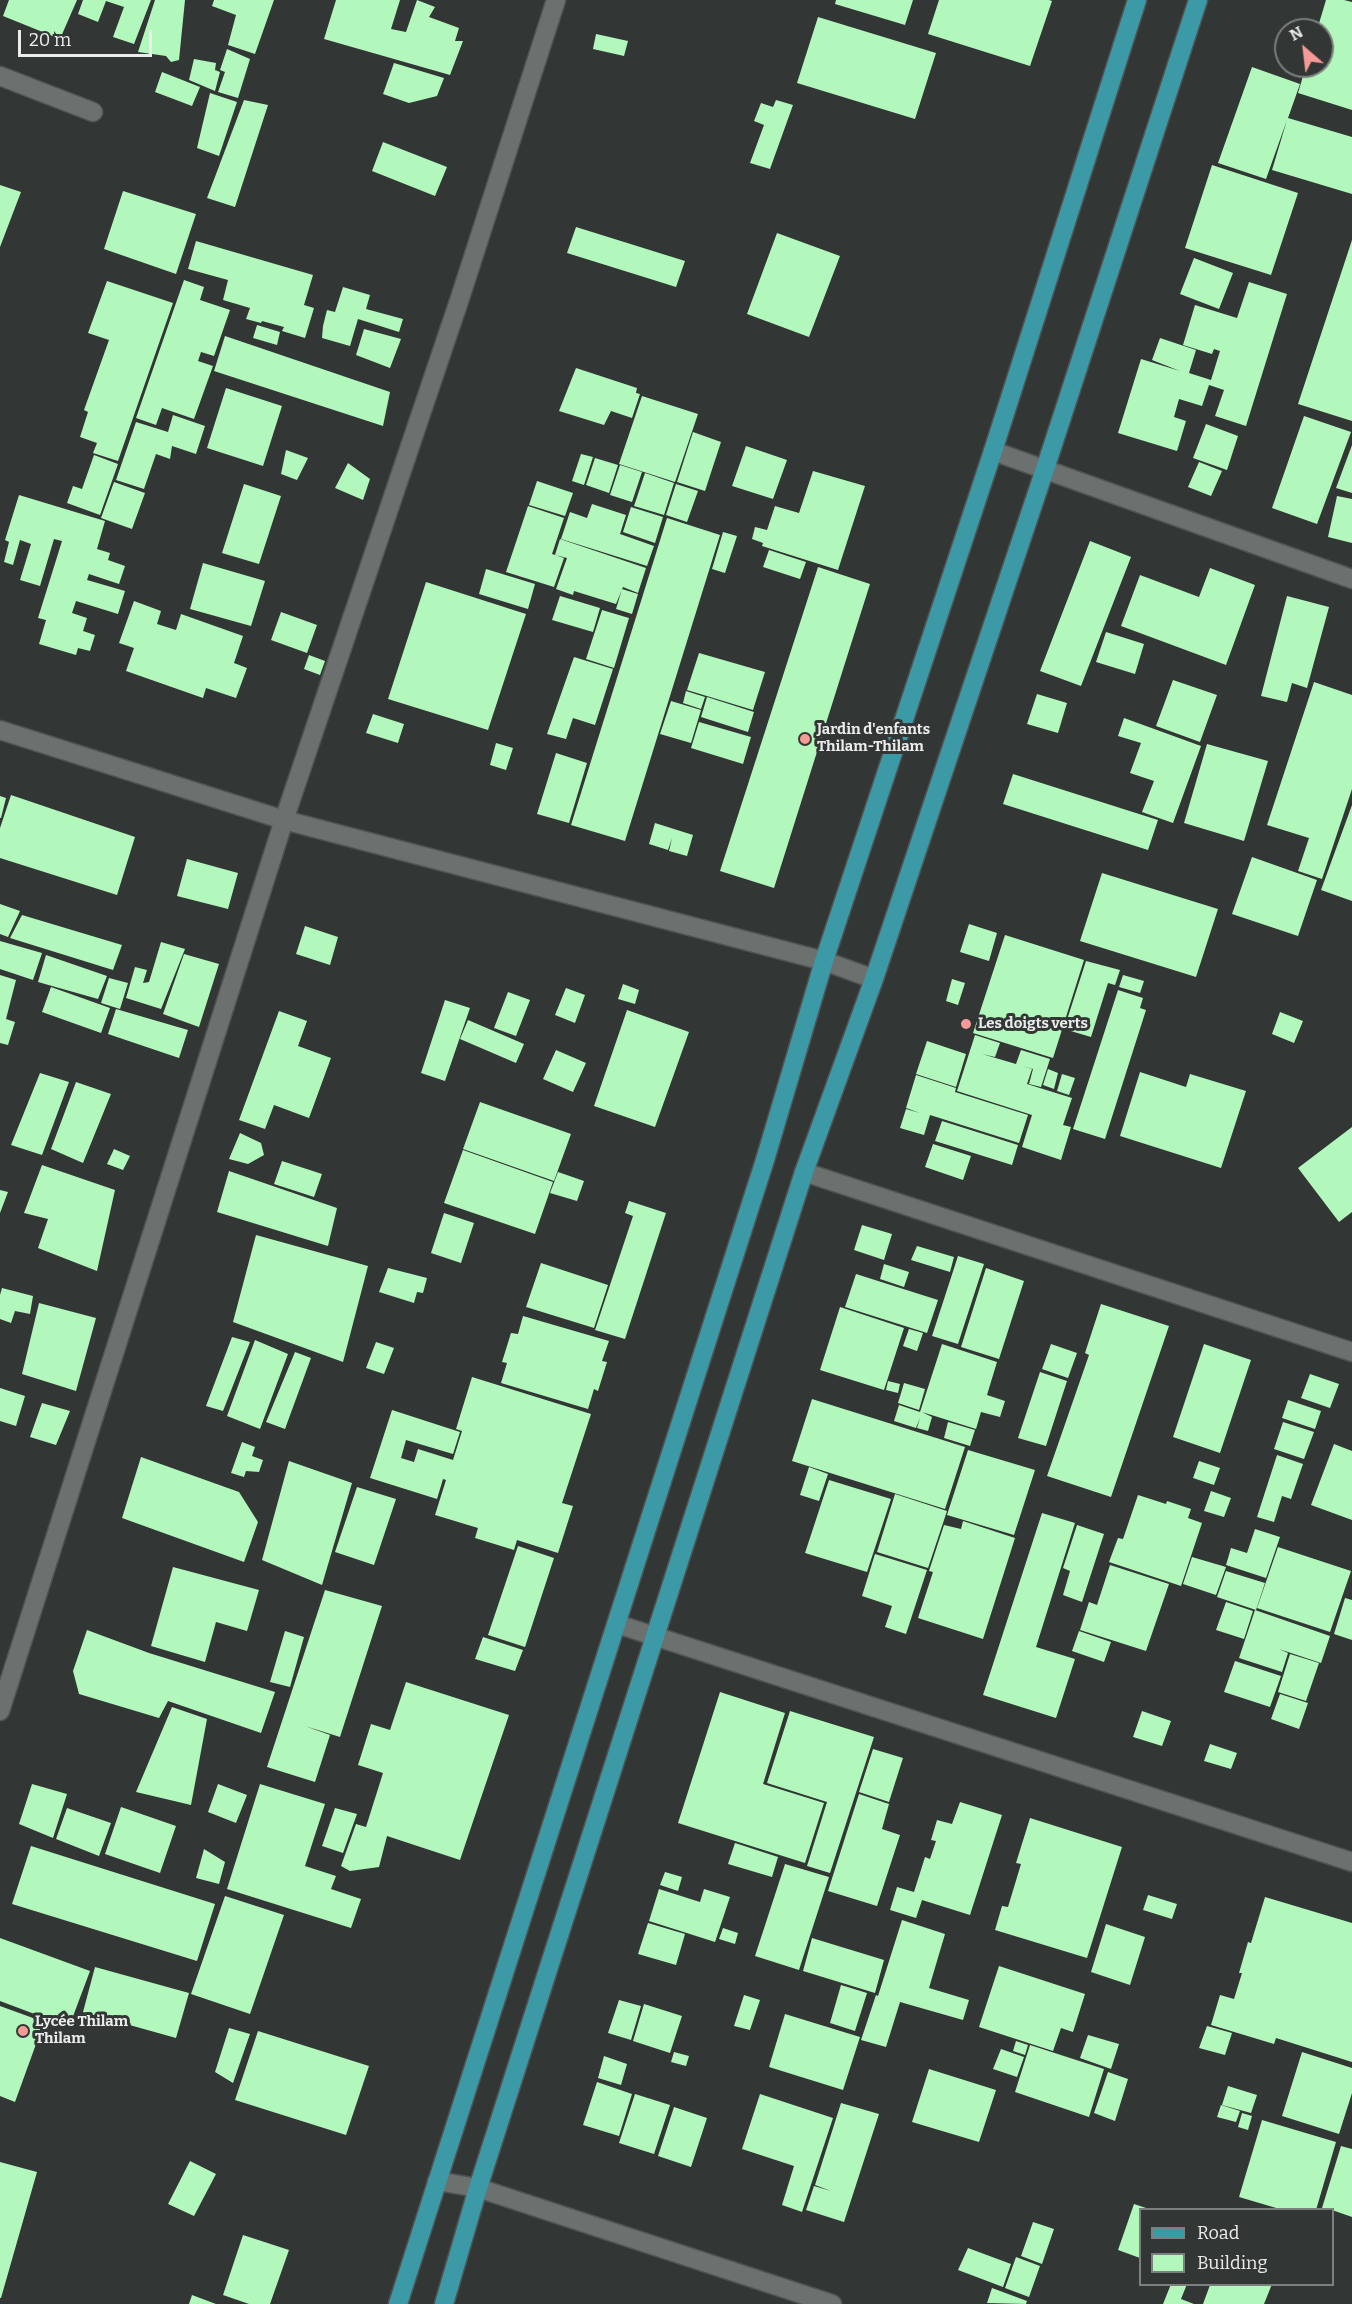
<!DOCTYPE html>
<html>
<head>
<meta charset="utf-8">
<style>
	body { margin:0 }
	#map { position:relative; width:1352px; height:2304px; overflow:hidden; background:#323635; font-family:Bitter,serif }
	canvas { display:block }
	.legend { position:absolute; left:1139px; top:2208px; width:195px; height:78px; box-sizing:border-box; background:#323635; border:2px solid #7c7f7f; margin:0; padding:8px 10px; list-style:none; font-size:18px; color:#ebeded }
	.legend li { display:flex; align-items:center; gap:12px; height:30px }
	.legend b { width:30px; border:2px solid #7c7f7f }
	.north { position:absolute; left:1274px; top:18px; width:60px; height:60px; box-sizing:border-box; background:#323635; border:2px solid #7c7f7f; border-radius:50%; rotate:332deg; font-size:16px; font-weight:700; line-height:24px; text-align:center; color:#ebeded }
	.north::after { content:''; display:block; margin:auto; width:21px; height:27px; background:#f59b97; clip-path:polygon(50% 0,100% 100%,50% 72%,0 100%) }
	.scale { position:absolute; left:18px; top:30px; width:134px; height:27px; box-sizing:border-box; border:3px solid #ebeded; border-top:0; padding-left:8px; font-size:18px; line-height:21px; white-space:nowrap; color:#ebeded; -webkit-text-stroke:4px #323635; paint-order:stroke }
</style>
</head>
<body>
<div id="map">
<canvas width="1352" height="2304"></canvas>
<ul class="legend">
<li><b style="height:8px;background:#3c99a6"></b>Road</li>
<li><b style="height:16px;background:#b2f8bc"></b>Building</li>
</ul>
<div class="north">N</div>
<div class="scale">20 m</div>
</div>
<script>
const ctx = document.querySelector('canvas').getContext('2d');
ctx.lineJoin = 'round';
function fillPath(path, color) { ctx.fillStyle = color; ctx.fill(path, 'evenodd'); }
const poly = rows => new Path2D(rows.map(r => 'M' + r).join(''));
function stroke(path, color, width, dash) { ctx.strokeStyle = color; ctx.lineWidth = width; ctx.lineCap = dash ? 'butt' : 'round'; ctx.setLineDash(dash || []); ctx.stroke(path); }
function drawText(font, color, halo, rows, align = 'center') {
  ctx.font = font + ' Bitter,serif'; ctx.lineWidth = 6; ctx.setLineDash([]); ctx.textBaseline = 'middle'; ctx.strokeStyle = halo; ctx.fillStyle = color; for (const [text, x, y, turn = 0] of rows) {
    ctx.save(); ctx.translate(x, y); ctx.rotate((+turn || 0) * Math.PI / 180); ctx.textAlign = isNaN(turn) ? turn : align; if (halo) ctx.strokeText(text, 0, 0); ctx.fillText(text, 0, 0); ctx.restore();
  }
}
fillPath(poly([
	[9,0,77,0,60,39,3,16],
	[83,0,151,0,134,44,113,37,124,7,106,1,98,22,78,14],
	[155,0,185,0,179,60,171,62,166,56,138,52],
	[214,0,274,0,255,54,228,45,236,15,212,6],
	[336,0,400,0,391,29,406,32,417,0,435,7,429,17,459,28,455,41,463,41,450,75,324,39],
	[836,0,913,0,905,25,835,4],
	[939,0,1049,0,1052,1,1030,66,928,34],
	[1326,0,1344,0,1352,2,1352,110,1298,93,1306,66,1322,66,1322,30,1317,30],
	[818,17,936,53,915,119,797,83],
	[596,34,628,41,624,56,593,49],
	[227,49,250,59,238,98,218,92,225,72,220,70],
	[194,59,216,63,215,70,220,72,215,91,189,80],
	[394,63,444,78,437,96,409,103,383,94],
	[1252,67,1300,84,1288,118,1352,137,1352,194,1272,170,1287,120,1266,179,1218,163],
	[162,72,200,87,192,106,155,92],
	[210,93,237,102,219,156,197,148],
	[244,100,268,105,235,207,207,198],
	[776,100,793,105,770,169,750,163,764,125,754,121,761,103,773,107],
	[383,142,447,167,435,196,372,171],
	[1212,165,1298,193,1271,275,1185,248],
	[0,185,21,192,0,247],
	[123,191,196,214,176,274,104,249],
	[576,227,685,261,676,287,567,253],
	[777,233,840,256,809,337,747,314],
	[1352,240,1352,421,1298,404],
	[196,241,313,275,304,305,314,308,305,338,282,331,284,327,262,321,261,323,246,319,250,308,223,300,228,280,188,269],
	[1194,258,1233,273,1219,309,1180,294],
	[184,280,204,287,200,300,230,310,214,356,201,352,198,361,213,366,194,419,162,408,156,425,136,418],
	[107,281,173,303,118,461,93,453,97,443,80,437,88,412,84,410,109,340,88,333],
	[1249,282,1287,294,1246,426,1215,416,1224,390,1209,385,1202,406,1179,399,1174,417,1186,421,1177,451,1118,433,1141,359,1180,371,1152,360,1160,338,1196,350,1189,373,1211,380,1220,351,1214,349,1212,354,1183,345,1195,305,1237,318],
	[343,287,370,295,366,309,403,319,399,332,358,319,350,346,322,338,323,326,327,310,335,312],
	[257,325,280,332,277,345,253,338],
	[364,329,401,339,390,368,356,355],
	[225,336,390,392,383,426,214,371],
	[576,368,637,388,636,393,640,394,632,418,611,411,604,425,559,411],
	[226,388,282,406,263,466,207,448],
	[642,396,698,414,675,482,619,464],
	[173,415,205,426,196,454,172,446,170,459,156,454,144,489,116,480,136,422,168,432],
	[1304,416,1351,432,1317,524,1272,508],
	[1206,424,1238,436,1227,470,1193,458],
	[693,432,721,442,705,491,677,482],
	[1352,445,1352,493,1336,488],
	[746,446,787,460,773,499,732,486],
	[286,450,308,458,297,480,281,474],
	[581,454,593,457,584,485,572,481],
	[94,455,118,464,100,515,67,503,73,486,82,489],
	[595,458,618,465,609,493,586,485],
	[1199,462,1222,471,1211,496,1188,487],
	[348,463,370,479,363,500,335,488],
	[620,465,642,472,632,502,610,495],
	[813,471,865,486,838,570,762,546,763,543,752,539,755,527,767,530,775,506,799,513],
	[645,473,674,483,664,515,634,506],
	[537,481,573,493,565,516,529,505],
	[114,482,145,493,132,529,101,518],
	[244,484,281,496,259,564,222,553],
	[676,484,698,491,687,522,666,515],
	[19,495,105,521,97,549,110,553,108,560,125,566,119,584,89,574,87,580,125,591,118,614,76,601,72,613,87,618,83,631,95,635,90,651,78,648,76,655,39,644,46,620,38,618,62,541,54,539,40,586,20,580,31,544,20,540,13,565,4,562,9,542,5,540],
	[1337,496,1352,499,1352,543,1328,537],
	[592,504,626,515,620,534,654,546,647,566,561,539,570,512,587,518],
	[528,506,564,518,552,554,564,558,554,587,506,572],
	[631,507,663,517,655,543,623,532],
	[667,518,720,535,625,841,571,825],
	[723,532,737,536,725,573,712,569],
	[560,539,646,568,638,593,623,587,616,604,574,591,573,595,556,589,567,558,555,555],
	[1090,541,1131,557,1081,686,1040,671],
	[769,550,806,562,800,579,763,567],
	[203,563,265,581,251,626,190,609],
	[818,567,870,584,774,888,720,871],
	[1210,568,1255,585,1226,665,1121,626,1140,575,1199,597],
	[486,569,535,584,528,609,479,594],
	[426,582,526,614,488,730,388,699],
	[622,589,638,594,632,614,616,609],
	[560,596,600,608,593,632,552,620],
	[1287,596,1329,607,1307,688,1292,683,1287,702,1261,696],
	[134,601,161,611,157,624,176,630,181,614,243,636,234,663,247,668,236,698,206,688,203,698,126,671,134,648,119,643],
	[602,610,629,618,614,668,586,659],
	[281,612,317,625,307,653,271,640],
	[1106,632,1144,644,1135,674,1096,662],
	[699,653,765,672,753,710,687,690],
	[309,655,325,661,320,675,304,669],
	[574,657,613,669,595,725,573,718,566,739,547,734],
	[1173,680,1217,695,1200,742,1156,726],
	[1314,682,1352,695,1352,789,1322,879,1298,871,1309,838,1267,825],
	[686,691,705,697,701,709,683,703],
	[1037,694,1067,703,1058,733,1027,724],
	[707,697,754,712,748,732,701,717],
	[671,701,701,710,691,743,660,734],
	[373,714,404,724,398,743,366,733],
	[1124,718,1201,746,1173,823,1142,812,1154,781,1130,773,1141,743,1118,736],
	[699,722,751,737,743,764,691,748],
	[496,743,513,748,506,770,490,765],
	[1207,744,1268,761,1244,841,1184,823],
	[556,753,587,763,569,823,537,814],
	[1013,774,1158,820,1148,850,1003,804],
	[11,795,135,837,117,895,0,858,0,828],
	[0,796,6,798,1,818,0,818],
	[1352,805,1352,901,1321,890],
	[655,823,693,835,687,856,669,851,672,838,668,850,649,844],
	[1252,857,1317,880,1298,936,1232,914],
	[187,859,238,873,228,909,177,896],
	[1102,873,1218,909,1196,977,1080,941],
	[0,904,20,911,8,937,0,934],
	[22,915,122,945,113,970,10,938],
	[969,924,997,933,989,961,960,952],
	[305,926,338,937,330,965,296,954],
	[1005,935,1084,960,1053,1058,973,1033],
	[0,941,42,953,33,980,0,969],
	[161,942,185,949,161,1009,126,998,135,967,147,970,143,983,149,982],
	[184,954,219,964,199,1027,163,1014],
	[46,955,107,976,98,999,38,982],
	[1086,961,1120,970,1115,985,1108,983,1091,1037,1064,1029],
	[0,975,16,980,6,1019,15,1022,8,1045,0,1043],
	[1123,975,1144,981,1140,993,1119,987],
	[109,978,128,983,120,1009,101,1003],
	[952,979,965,983,958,1005,946,1001],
	[623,984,639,990,635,1004,618,999],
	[51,987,110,1008,101,1033,42,1012],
	[566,988,585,995,575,1023,555,1015],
	[1118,990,1143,998,1140,1008,1146,1010,1105,1139,1073,1129],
	[508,992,530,1000,516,1036,494,1028],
	[445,1000,470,1008,445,1081,421,1073],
	[116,1009,188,1030,179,1058,108,1034],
	[627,1010,689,1032,655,1127,594,1106],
	[279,1011,307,1021,298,1046,331,1058,309,1118,274,1105,265,1129,239,1120],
	[1280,1012,1303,1021,1294,1043,1272,1034],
	[468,1020,524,1044,516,1063,460,1039],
	[975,1035,1000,1043,995,1057,982,1054,1016,1064,1021,1050,1050,1059,1041,1087,1029,1084,1033,1069,1022,1066,1032,1069,1027,1084,1072,1098,1063,1125,1071,1127,1061,1160,1022,1147,1032,1115,957,1091],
	[927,1041,966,1054,956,1087,916,1074],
	[556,1050,586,1063,573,1092,543,1079],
	[1048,1069,1058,1073,1054,1089,1043,1085],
	[1140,1072,1186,1087,1190,1074,1246,1091,1221,1168,1120,1136],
	[40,1073,69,1082,42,1155,11,1145],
	[1062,1074,1075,1078,1069,1095,1057,1091],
	[916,1075,956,1088,955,1092,1028,1115,1019,1143,930,1115,924,1135,900,1128,906,1109,920,1113,906,1108],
	[76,1082,111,1094,83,1163,51,1149],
	[480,1102,571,1134,554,1181,463,1149],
	[942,1121,1018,1145,1012,1165,935,1141],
	[1352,1127,1352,1212,1339,1222,1298,1168],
	[240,1133,261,1143,264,1155,248,1164,229,1159],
	[933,1144,971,1156,963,1180,925,1167],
	[114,1149,130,1156,123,1170,107,1164],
	[463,1150,553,1182,535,1234,444,1203],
	[282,1161,322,1174,314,1197,274,1184],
	[42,1165,115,1190,97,1271,38,1248,48,1219,24,1213],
	[229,1171,337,1208,328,1246,217,1212],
	[558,1172,584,1181,577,1201,550,1193],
	[0,1190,8,1192,0,1213],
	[629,1201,666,1213,625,1339,595,1330,633,1216,625,1213],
	[444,1213,474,1223,461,1263,431,1253],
	[862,1225,892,1234,884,1260,854,1250],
	[256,1235,368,1266,343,1362,233,1322],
	[917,1246,954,1257,950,1272,911,1260],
	[958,1256,984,1264,958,1344,932,1336],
	[541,1263,608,1285,594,1328,526,1307],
	[884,1264,909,1272,904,1287,880,1279],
	[388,1268,427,1278,423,1293,417,1292,414,1303,379,1292],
	[986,1268,1024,1281,999,1359,961,1347],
	[856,1274,938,1300,927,1333,845,1307],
	[2,1288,33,1296,30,1314,15,1311,11,1323,0,1319,0,1295],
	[39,1303,96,1318,76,1391,22,1374],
	[1101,1304,1169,1326,1111,1497,1047,1476,1089,1355,1085,1353],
	[840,1307,904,1328,884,1390,820,1370],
	[523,1316,609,1341,602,1361,607,1362,598,1391,594,1389,588,1409,501,1383,507,1363,502,1362,511,1333,518,1334],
	[909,1329,923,1333,917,1351,903,1346],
	[232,1337,250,1342,223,1411,206,1406],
	[255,1340,288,1354,260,1429,227,1416],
	[376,1342,394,1348,384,1374,366,1368],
	[942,1344,997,1362,987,1395,1005,1401,1000,1417,981,1412,976,1429,922,1412,932,1417,928,1431,917,1428,920,1418,916,1428,894,1421,899,1405,920,1412],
	[1051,1344,1077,1353,1068,1378,1042,1369],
	[1204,1344,1251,1360,1220,1453,1173,1437],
	[295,1352,311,1358,285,1429,266,1422],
	[1040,1372,1067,1381,1046,1446,1018,1438],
	[1310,1374,1339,1384,1330,1408,1301,1398],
	[472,1377,591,1414,562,1503,573,1506,558,1553,517,1540,514,1550,475,1538,478,1528,435,1515,446,1480,443,1479,437,1499,370,1478,392,1410,460,1432,453,1454,406,1440,401,1458,414,1462,418,1449,453,1460,462,1431,456,1429],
	[888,1381,900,1384,898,1393,886,1390],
	[904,1383,925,1389,919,1410,898,1403],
	[0,1388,25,1396,16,1426,0,1421],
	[812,1399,965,1447,945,1509,792,1461],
	[1288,1400,1321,1411,1315,1429,1282,1418],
	[42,1403,70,1411,56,1445,30,1437],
	[948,1422,975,1430,970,1446,944,1438],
	[1283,1422,1314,1432,1304,1459,1274,1449],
	[242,1442,255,1447,252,1456,263,1460,259,1472,246,1471,244,1477,231,1473],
	[1334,1444,1352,1451,1352,1520,1311,1505],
	[968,1450,1035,1470,1014,1535,947,1515],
	[1277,1455,1303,1464,1291,1499,1282,1496,1274,1522,1257,1517],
	[141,1457,239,1492,258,1522,244,1562,122,1518],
	[289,1461,352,1483,322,1585,262,1560],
	[1199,1461,1220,1468,1214,1485,1193,1478],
	[809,1467,828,1474,819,1501,800,1495],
	[829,1480,891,1499,867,1572,805,1553],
	[357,1487,396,1499,374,1565,335,1552],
	[1211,1491,1231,1498,1224,1517,1204,1511],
	[895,1494,947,1511,928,1568,877,1552],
	[1138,1495,1166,1504,1167,1501,1191,1509,1188,1518,1202,1523,1181,1586,1109,1562,1118,1538,1123,1539],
	[1042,1513,1075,1523,1036,1647,1075,1659,1056,1718,983,1695],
	[963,1521,1015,1538,983,1639,918,1618,933,1572,929,1571,944,1525,961,1529],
	[1077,1525,1104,1534,1082,1602,1063,1595,1070,1571,1063,1568],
	[1255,1529,1280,1537,1266,1578,1226,1565,1231,1548,1247,1553],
	[518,1546,554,1558,525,1647,488,1635],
	[1278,1547,1351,1571,1330,1632,1257,1608],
	[875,1554,927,1570,906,1634,885,1627,892,1606,862,1596],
	[1192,1557,1226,1567,1216,1595,1183,1584],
	[1110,1565,1169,1584,1146,1651,1080,1630,1089,1602,1097,1605],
	[173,1567,259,1590,247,1631,216,1622,205,1662,151,1646],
	[1226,1571,1265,1583,1256,1610,1217,1597],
	[325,1590,382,1606,340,1737,305,1726,330,1735,315,1782,267,1767],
	[1345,1598,1352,1600,1352,1640,1334,1634],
	[1226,1602,1253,1611,1244,1639,1216,1630],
	[1255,1610,1330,1636,1321,1663,1279,1649,1288,1653,1282,1672,1239,1658],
	[87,1630,149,1653,275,1692,261,1733,168,1701,159,1718,79,1694,73,1671],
	[285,1631,304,1637,290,1687,270,1682],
	[1079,1631,1111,1642,1104,1662,1072,1651],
	[483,1637,523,1650,515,1671,475,1659],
	[1290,1654,1319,1663,1306,1701,1278,1692],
	[1235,1661,1281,1676,1270,1707,1224,1692],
	[406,1682,509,1715,460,1860,387,1836,379,1867,350,1871,341,1866,356,1824,366,1827,383,1773,358,1765,371,1724,390,1730],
	[720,1692,785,1713,763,1784,824,1803,805,1863,678,1823],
	[1280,1694,1308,1703,1299,1729,1271,1719],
	[172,1707,207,1719,191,1805,136,1792],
	[790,1711,874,1737,830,1873,807,1866,827,1802,767,1783],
	[1142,1711,1171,1721,1162,1746,1133,1737],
	[1210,1744,1237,1753,1231,1769,1204,1761],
	[873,1749,903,1758,889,1802,859,1792],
	[32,1784,67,1794,53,1838,19,1824],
	[218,1784,247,1795,236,1823,208,1812],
	[260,1784,325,1804,305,1866,336,1876,331,1889,361,1899,351,1928,227,1889],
	[859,1794,889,1804,882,1829,900,1835,877,1906,828,1891],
	[960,1802,1002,1815,970,1915,922,1900,916,1918,890,1910,897,1887,914,1892,925,1857,930,1859,936,1841,931,1840,937,1820,952,1824],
	[121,1807,176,1826,160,1873,105,1854],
	[67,1808,111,1823,99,1856,56,1839],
	[335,1808,357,1814,343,1853,322,1846],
	[1030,1818,1122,1847,1087,1958,995,1930,1002,1906,1008,1907,1021,1864,1016,1863],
	[735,1843,778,1857,772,1877,728,1864],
	[31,1846,215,1904,197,1961,12,1904],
	[204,1849,225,1862,219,1884,196,1878],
	[785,1864,829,1877,799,1970,755,1956],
	[665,1872,682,1877,678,1891,660,1885],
	[659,1889,700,1902,704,1889,730,1897,715,1942,649,1921],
	[1148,1895,1177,1904,1172,1919,1143,1910],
	[225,1896,284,1915,250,2014,191,1994],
	[1265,1897,1352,1923,1352,2062,1276,2038,1274,2044,1211,2025,1220,1995,1234,1999,1242,1973,1239,1973,1248,1942,1251,1943],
	[902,1920,945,1934,929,1988,969,2000,963,2020,900,2002,886,2047,861,2040,876,1995,878,1996],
	[648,1923,685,1934,676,1965,638,1954],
	[1106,1924,1145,1937,1130,1985,1091,1972],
	[723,1928,738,1933,735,1944,719,1939],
	[0,1938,90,1971,69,2027,0,2001],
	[812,1938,884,1960,875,1993,803,1971],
	[999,1966,1085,1994,1073,2032,1061,2028,1053,2051,979,2027],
	[95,1967,189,1993,176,2038,83,2012],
	[841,1985,867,1993,855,2031,830,2023],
	[744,1995,760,2000,750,2030,734,2026],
	[619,2000,641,2006,631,2040,608,2033],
	[644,2004,682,2016,670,2053,633,2041],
	[0,2006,44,2022,15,2102,0,2096],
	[785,2014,860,2037,843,2090,769,2067],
	[1207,2026,1232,2033,1225,2055,1199,2048],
	[229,2028,250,2034,233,2083,215,2072],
	[258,2031,369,2066,346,2135,235,2100],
	[1088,2035,1119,2044,1111,2069,1080,2058],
	[1016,2041,1028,2045,1025,2055,1013,2051],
	[1030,2045,1104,2069,1089,2117,1015,2092],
	[1001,2049,1024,2057,1017,2077,993,2069],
	[674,2052,689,2056,686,2066,671,2062],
	[1302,2052,1352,2068,1352,2093,1339,2134,1282,2116],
	[604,2056,627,2064,621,2085,598,2078],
	[929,2069,996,2090,979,2142,912,2122],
	[1108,2072,1128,2079,1115,2121,1094,2113],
	[597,2082,632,2094,619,2136,583,2125],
	[1228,2086,1257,2095,1251,2113,1222,2105],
	[635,2094,670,2105,654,2154,619,2143],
	[760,2094,833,2118,802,2212,782,2205,794,2166,742,2149],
	[841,2103,879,2114,844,2222,806,2210,814,2186,831,2191,815,2185],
	[1221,2105,1240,2111,1236,2122,1217,2117],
	[674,2107,707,2118,691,2167,658,2156],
	[1242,2113,1252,2116,1248,2130,1238,2127],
	[1262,2120,1336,2142,1316,2210,1283,2210,1239,2197],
	[1341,2146,1352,2149,1352,2217,1332,2210,1322,2208],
	[190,2161,216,2174,194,2216,168,2204],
	[0,2162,37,2172,1,2298,0,2298],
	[1134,2204,1149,2209,1140,2210,1140,2258,1118,2250],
	[1033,2222,1054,2229,1042,2264,1021,2256],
	[243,2235,289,2250,270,2304,249,2304,223,2295],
	[968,2248,1011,2264,1003,2287,958,2270],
	[1016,2257,1040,2266,1029,2297,1005,2288],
	[1171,2284,1187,2284,1181,2299,1194,2304,1163,2304],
	[1213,2284,1272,2284,1264,2304,1203,2304,1210,2285],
	[992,2288,1027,2301,1026,2304,987,2303],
	[192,2295,216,2304,189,2304]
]), '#b2f8bc');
const minor = poly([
	[0,76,93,112],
	[993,451,1352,579],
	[0,730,284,820,824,961,874,979],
	[804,1172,1352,1352],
	[617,1624,1352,1862],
	[0,1711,284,820,460,298,556,0],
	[437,2181,478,2188,832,2304]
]);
const major = poly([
	[398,2304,765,1160,824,961,993,451,1137,0],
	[444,2304,478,2188,804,1172,874,979,1045,469,1198,0]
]);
stroke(minor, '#505353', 21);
stroke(major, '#505353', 21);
stroke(minor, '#6c716f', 18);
stroke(major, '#3c99a6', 18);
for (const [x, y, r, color] of [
	[805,739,6,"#f59b97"],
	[966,1024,6,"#f59b97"],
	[23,2031,6,"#f59b97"]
]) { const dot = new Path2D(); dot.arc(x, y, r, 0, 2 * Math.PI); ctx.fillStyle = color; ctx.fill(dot); stroke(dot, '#323635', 2); }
drawText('bold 15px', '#ebeded', '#323635', [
	["Jardin d'enfants",817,730],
	["Thilam-Thilam",817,747],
	["Les doigts verts",978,1024],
	["Lycée Thilam",35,2022],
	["Thilam",35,2039]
], 'left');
</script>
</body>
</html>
